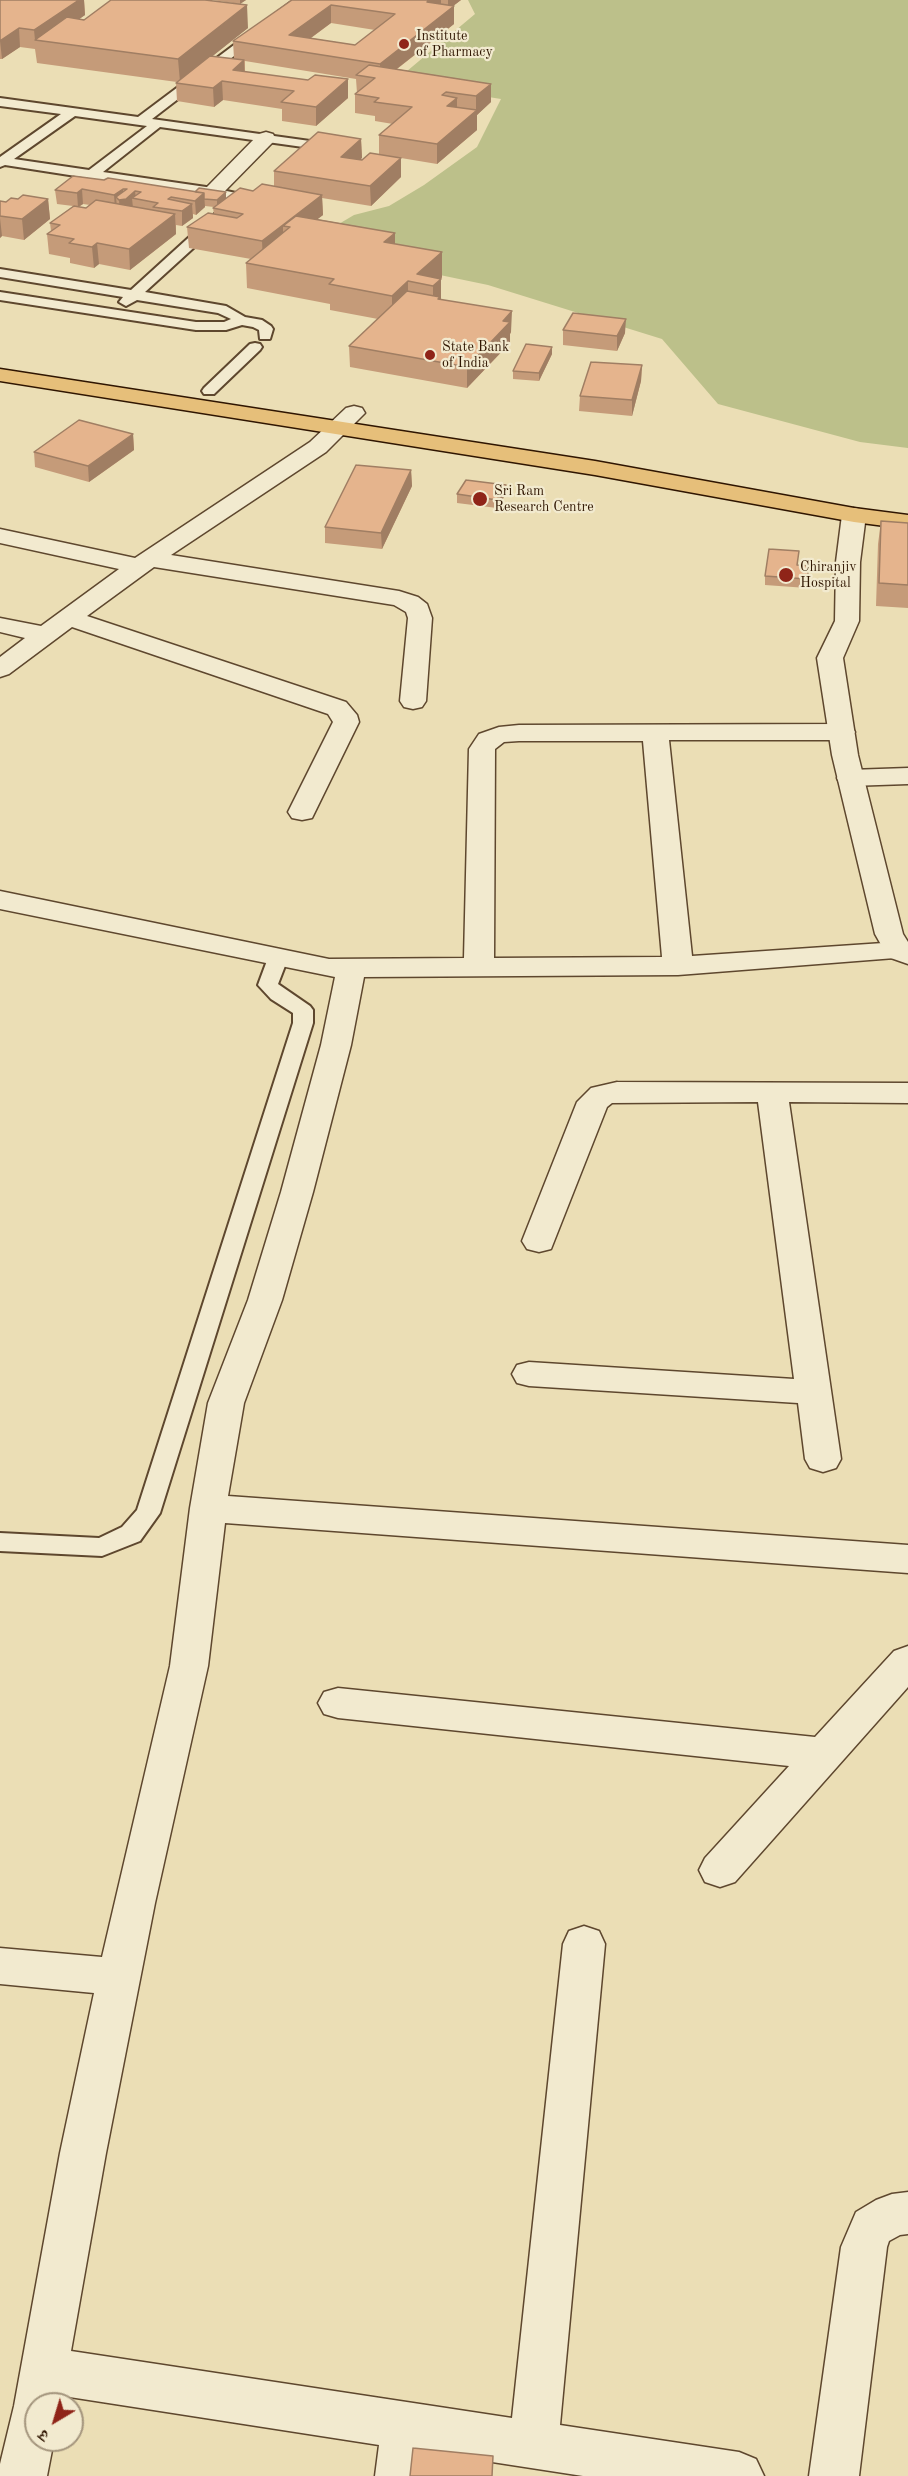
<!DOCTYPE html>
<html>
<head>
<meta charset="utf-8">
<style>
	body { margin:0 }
	#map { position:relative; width:908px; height:2476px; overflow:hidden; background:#ebdeb5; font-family:"Old Standard TT","Noto Serif Devanagari",serif }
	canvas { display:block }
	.north { position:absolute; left:24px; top:2392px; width:60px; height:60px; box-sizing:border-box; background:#f2eacf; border:2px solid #a4957d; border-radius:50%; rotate:218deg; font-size:16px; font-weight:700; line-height:24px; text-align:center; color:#2f1501 }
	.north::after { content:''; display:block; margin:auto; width:21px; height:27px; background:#8f2418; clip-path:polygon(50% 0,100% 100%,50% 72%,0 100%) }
</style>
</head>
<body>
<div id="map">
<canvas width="908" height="2476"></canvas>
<div class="north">उ</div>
</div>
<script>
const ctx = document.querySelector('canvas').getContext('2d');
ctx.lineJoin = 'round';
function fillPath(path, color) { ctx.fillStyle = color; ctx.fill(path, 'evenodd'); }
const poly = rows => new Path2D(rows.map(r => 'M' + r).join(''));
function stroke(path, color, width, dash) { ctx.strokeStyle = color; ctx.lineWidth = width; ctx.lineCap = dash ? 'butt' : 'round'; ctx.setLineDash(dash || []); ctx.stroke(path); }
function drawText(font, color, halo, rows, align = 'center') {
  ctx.font = font + ' "Old Standard TT",serif'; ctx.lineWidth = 4.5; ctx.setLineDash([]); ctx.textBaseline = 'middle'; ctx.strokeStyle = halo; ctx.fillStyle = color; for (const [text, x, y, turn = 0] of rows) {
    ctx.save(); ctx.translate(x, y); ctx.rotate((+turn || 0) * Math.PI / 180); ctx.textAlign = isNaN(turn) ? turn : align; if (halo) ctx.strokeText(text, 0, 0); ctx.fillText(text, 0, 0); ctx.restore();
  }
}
fillPath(poly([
	[468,0,908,0,908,448,860,442,718,404,662,339,488,285,411,269,315,238,354,215,389,206,424,185,477,147,501,99,394,82,475,14]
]), '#bcc08a');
const service = poly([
	[294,0,307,0,152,119,310,141,320,148,305,165,300,166,294,162,306,149,303,147,160,127,103,172,213,188,245,195,247,198,245,201,145,292,226,306,245,317,262,320,271,326,273,329,270,339,260,339,259,330,253,327,242,325,226,330,196,330,0,300,0,292,196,322,224,322,231,319,218,313,137,300,126,306,119,302,123,297,0,277,0,269,131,290,230,200,5,165,0,167,0,157,61,114,0,106,0,98,138,117,294,0],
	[75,116,147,126,89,170,14,159,75,116],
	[255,343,260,344,262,347,260,350,214,394,204,394,202,391,204,388,250,344,255,343],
	[278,952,285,954,288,958,278,984,310,1006,313,1010,313,1023,160,1513,140,1541,102,1556,0,1551,0,1533,99,1538,122,1527,137,1510,293,1023,293,1013,271,999,258,985,268,958,271,954,278,952]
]);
const pedestrian = poly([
	[266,132,273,134,275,138,273,142,220,196,206,196,203,192,206,188,259,134,266,132]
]);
const minor = poly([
	[354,406,362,408,365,413,326,452,171,555,399,591,418,597,427,604,432,618,426,701,422,707,413,709,404,707,400,701,408,618,406,612,394,605,154,567,87,616,346,702,357,715,359,722,312,818,302,820,292,818,288,812,333,722,328,714,72,627,9,674,0,677,0,657,25,638,0,632,0,618,41,626,119,569,0,543,0,529,135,558,310,442,346,408,354,406],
	[842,724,851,726,855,732,851,738,842,740,669,740,692,956,898,942,908,945,908,957,678,975,364,977,351,1045,313,1192,282,1300,244,1403,228,1496,908,1545,908,1573,225,1523,208,1666,155,1903,106,2153,71,2351,512,2418,563,1944,569,1931,584,1926,599,1931,605,1944,560,2425,739,2452,756,2459,764,2476,583,2476,427,2452,425,2476,375,2476,379,2445,63,2396,61,2404,36,2404,36,2440,54,2440,47,2476,0,2476,0,2464,14,2406,60,2153,94,1993,0,1984,0,1948,102,1957,170,1666,190,1508,208,1403,248,1300,281,1192,321,1045,335,977,0,909,0,891,329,959,464,958,469,749,479,734,499,727,519,725,842,724],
	[519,741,643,741,662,957,494,958,495,749,504,742,519,741],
	[908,768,908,784,850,786,840,784,837,778,840,772,850,770,908,768],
	[617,1082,908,1083,908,1103,789,1102,841,1459,836,1468,823,1472,810,1468,805,1459,798,1403,529,1386,517,1383,512,1374,517,1365,529,1362,794,1379,758,1102,612,1103,607,1107,551,1249,539,1252,527,1249,522,1241,577,1102,591,1088,617,1082],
	[908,1646,908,1687,735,1882,720,1887,705,1882,699,1870,705,1858,789,1766,338,1718,324,1714,318,1703,324,1692,338,1688,815,1737,894,1651,908,1646],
	[908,2192,908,2234,900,2235,889,2241,887,2247,859,2476,809,2476,841,2247,856,2212,876,2200,892,2194,908,2192]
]);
const tertiary = poly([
	[854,508,862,510,866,515,860,562,859,621,843,658,858,755,903,934,908,942,908,964,888,957,875,934,832,755,817,658,835,621,836,562,842,515,846,510,854,508]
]);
const primary = poly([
	[0,369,595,461,854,508,908,515,908,529,854,522,595,475,0,381,0,369]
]);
stroke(service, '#5e472e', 4);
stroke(pedestrian, '#5e472e', 3);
stroke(minor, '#5e472e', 3);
stroke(tertiary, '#5e472e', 3);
stroke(primary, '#2f1501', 3);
fillPath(service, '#f2eacf');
fillPath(pedestrian, '#f2eacf');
fillPath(minor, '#f2eacf');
fillPath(tertiary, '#f2eacf');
fillPath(primary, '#e6bf7a');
fillPath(poly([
	[0,0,84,0,85,15,79,19,248,28,212,56,234,59,233,41,290,2,290,0,461,0,453,6,454,24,397,69,491,84,491,102,477,115,477,130,437,164,401,158,401,177,371,206,322,198,323,215,317,219,395,233,395,244,442,277,441,279,441,299,511,332,510,334,510,343,467,388,350,367,349,346,378,319,330,310,330,304,247,288,246,263,251,259,189,248,187,227,214,214,213,208,214,207,205,206,205,207,196,215,193,214,193,218,182,226,176,225,176,234,130,270,99,264,94,268,70,263,70,258,49,254,47,234,51,231,50,223,73,206,57,204,55,190,73,176,195,192,226,192,226,199,274,186,274,171,361,139,362,158,360,159,362,160,379,154,379,135,393,124,375,121,375,116,355,113,355,94,357,93,356,79,245,61,245,72,348,98,316,126,282,121,282,109,223,100,214,107,177,101,176,83,177,82,37,63,35,49,20,47,2,59,0,59],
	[331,23,375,30,355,45,311,38],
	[83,204,90,205,86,208,79,207],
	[212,0,246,0,240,4],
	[18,199,48,199,50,219,24,240,2,236,0,238,0,201,6,202],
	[563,330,625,333,617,351,563,345],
	[552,347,552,354,539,381,513,379,513,371],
	[642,365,641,381,632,416,579,411,580,396],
	[133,434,134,450,89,482,35,467,34,452],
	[411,470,412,486,382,549,325,543,325,527],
	[457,494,506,494,497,508,457,503],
	[881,521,908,523,908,608,876,606,878,544],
	[798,565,809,566,807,588,765,585,765,576]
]), '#c59b79');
fillPath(poly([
	[79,0,84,0,85,15,47,42,35,40,34,30],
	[240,0,246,0,240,4],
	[429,0,441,0,441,9,427,2],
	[448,0,461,0,448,10],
	[247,5,248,28,180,82,178,59],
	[331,5,331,23,293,51,289,35],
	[454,6,454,24,380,82,380,64],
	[19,28,20,47,2,59,0,41],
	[244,60,245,79,233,70],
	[348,79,348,98,316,126,316,107],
	[222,81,223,100,214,107,213,88],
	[491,84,491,102,477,115,477,130,437,164,437,144,476,111,476,96],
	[457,98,457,117,447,106],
	[361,139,362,158,342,176,341,157],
	[401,158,401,177,371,206,370,186],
	[82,189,83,204,78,207,77,193],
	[123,189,123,199,135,191,136,199,132,198,133,208,120,214,119,200,116,197,117,207,115,209,114,195],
	[226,192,226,199,217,208,217,200],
	[204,193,205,207,196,215,195,201],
	[322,195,323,215,291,240,290,227,283,226,283,246,263,262,262,241],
	[48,199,50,219,24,240,22,219],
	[192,204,193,218,182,226,182,211],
	[175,214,176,234,130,270,129,249],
	[0,218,2,236,0,238],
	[395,233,395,258,384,242],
	[97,243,99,264,94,268,92,247],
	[442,252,442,277,441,279,441,317,433,311,433,286,417,274],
	[408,281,408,307,392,321,392,296],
	[512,311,511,332,510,334,510,343,467,388,467,367,503,321],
	[626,319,625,333,617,351,617,336],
	[552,347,552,354,539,381,539,373],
	[642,365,641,381,632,416,632,400],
	[133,434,134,450,89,482,88,466],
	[411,470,412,486,382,549,381,533],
	[506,485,506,494,497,508,497,500]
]), '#a07e63');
const building = poly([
	[0,0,79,0,34,30,19,28,0,41,0,0],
	[111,0,205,0,247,5,178,59,35,40,67,17,84,20,111,0],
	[292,0,429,0,427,2,454,6,380,64,233,41,292,0],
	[331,5,395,14,355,45,289,35,331,5],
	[210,56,244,60,233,70,308,80,315,75,348,79,316,107,281,102,294,91,222,81,213,88,176,83,210,56],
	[369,65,491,84,476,96,446,92,442,95,457,98,447,106,477,110,437,144,379,135,412,107,374,102,379,98,355,94,375,78,356,75,369,65],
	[318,132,361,139,341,157,362,160,370,153,401,158,370,186,274,171,318,132],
	[73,176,104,180,108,178,204,193,195,201,171,197,168,199,192,204,182,211,153,207,158,203,132,198,141,192,135,191,126,199,119,200,116,197,127,189,123,189,114,195,82,189,77,193,55,190,73,176],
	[262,184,322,195,262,241,187,227,208,213,237,218,243,214,213,208,240,188,253,191,262,184],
	[199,188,226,192,217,200,204,199,204,193,195,192,199,188],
	[23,195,48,199,22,219,0,216,0,201,6,202,11,198,18,199,23,195],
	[96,200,175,214,129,249,97,243,92,247,69,243,74,239,47,234,60,225,50,223,74,206,86,208,96,200],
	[296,216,395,233,384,242,442,252,417,274,441,279,433,286,408,281,392,296,329,284,334,279,246,263,290,227,283,226,296,216],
	[407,291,440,297,438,299,512,311,503,321,510,322,467,367,349,346,407,291],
	[573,313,626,319,617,336,563,330,573,313],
	[526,344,552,347,539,373,513,371,526,344],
	[591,362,642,365,632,400,580,396,591,362],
	[79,420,133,434,88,466,34,452,79,420],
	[356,465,411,470,381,533,325,527,356,465],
	[466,480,506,485,497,500,457,494,466,480],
	[881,521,908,523,908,585,879,583,881,521],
	[769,549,799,551,797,565,809,566,807,579,765,576,769,549],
	[413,2448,493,2456,492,2476,410,2476,413,2448]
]);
fillPath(building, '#e5b48d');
stroke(building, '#a07e63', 1.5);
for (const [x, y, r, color] of [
	[404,44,6,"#8f2418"],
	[430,355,6,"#8f2418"],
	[480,499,8,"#8f2418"],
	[786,575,8,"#8f2418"]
]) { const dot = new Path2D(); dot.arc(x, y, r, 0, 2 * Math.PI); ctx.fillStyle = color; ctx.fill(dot); stroke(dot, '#f2eacf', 2); }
drawText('14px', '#2f1501', '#f2eacf', [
	["Institute",416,36],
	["of Pharmacy",416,52],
	["State Bank",442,347],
	["of India",442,363],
	["Sri Ram",494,491],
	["Research Centre",494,507],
	["Chiranjiv",800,567],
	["Hospital",800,583]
], 'left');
</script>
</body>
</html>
